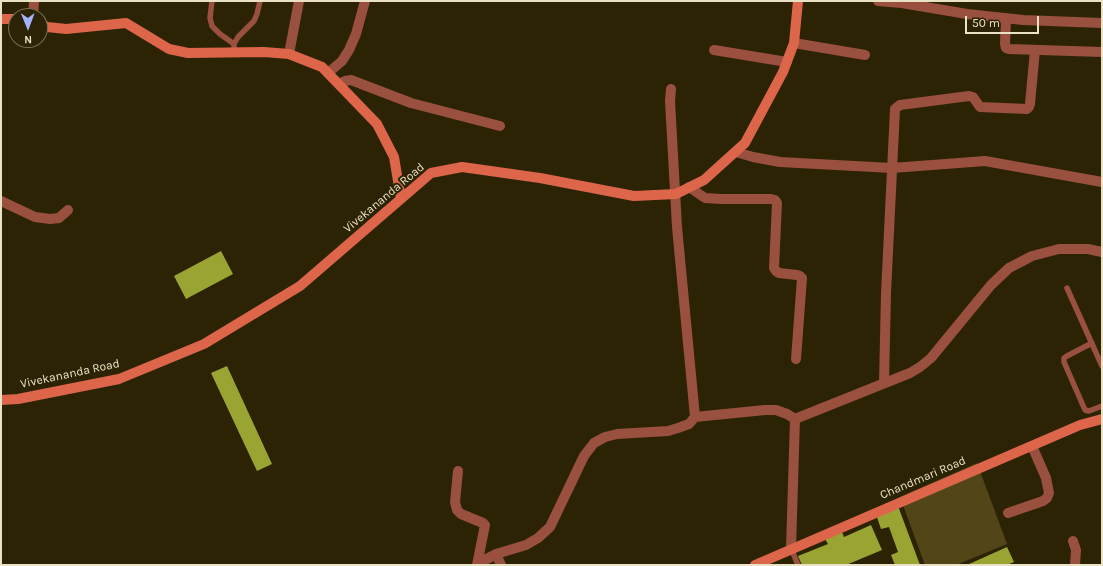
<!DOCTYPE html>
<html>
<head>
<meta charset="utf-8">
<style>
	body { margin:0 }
	#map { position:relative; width:1103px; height:566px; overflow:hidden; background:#2c2304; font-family:Karla,sans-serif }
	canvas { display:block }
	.frame { position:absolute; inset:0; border:2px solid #eae2c4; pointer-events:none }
	.north { position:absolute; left:8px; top:8px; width:40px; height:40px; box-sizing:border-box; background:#2c2304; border:1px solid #786f51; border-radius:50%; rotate:179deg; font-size:11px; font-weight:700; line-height:16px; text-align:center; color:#eae2c4 }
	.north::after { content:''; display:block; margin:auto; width:14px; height:18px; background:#a2b2fd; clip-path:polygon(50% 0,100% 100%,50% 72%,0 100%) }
	.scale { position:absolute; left:965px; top:16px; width:74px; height:18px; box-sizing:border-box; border:2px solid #eae2c4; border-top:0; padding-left:5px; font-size:12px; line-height:14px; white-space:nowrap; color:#eae2c4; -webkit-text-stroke:3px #2c2304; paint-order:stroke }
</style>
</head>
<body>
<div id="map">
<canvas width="1103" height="566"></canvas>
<div class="frame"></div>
<div class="north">N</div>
<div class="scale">50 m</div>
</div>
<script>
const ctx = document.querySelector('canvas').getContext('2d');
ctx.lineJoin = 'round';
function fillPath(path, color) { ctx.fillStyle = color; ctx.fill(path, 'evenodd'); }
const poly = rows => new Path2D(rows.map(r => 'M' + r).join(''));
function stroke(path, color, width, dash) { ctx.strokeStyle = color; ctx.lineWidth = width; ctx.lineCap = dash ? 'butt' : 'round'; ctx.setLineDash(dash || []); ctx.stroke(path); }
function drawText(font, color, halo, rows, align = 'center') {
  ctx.font = font + ' Karla,sans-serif'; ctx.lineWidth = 4; ctx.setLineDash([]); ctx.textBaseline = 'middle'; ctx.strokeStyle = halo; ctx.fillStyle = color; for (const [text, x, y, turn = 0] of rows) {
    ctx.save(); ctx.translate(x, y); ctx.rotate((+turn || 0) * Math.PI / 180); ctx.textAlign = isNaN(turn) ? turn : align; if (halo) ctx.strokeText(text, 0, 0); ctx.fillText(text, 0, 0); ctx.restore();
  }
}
fillPath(poly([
	[977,463,1007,544,956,565,925,565,900,497]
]), '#524618');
fillPath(poly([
	[221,251,233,274,186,299,174,276],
	[227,366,272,464,257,471,211,373],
	[898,506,920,565,895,565,891,555,898,552,889,527,881,529,877,517],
	[871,525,882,550,846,565,802,565,798,556,828,544,825,539,842,532,844,537],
	[1007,547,1014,562,1007,565,967,565]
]), '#9aa433');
stroke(poly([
	[212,1,210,18,212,26,220,34,234,44],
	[234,53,234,44,238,37,254,21,257,14,260,1],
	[1067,288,1102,366],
	[1092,343,1067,356,1064,358,1064,362,1085,410,1089,411,1102,406],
	[791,548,798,565]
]), '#9a503f', 5.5);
stroke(poly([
	[878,1,902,3,967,14,1023,20,1102,23],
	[33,16,34,1],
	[1006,18,1005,44,1006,48,1009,49,1102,52],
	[794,43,865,55],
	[714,50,787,62],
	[289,54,299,1],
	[328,73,342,61,349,50,356,34,365,1],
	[339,84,345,81,351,80,411,103,500,126],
	[736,152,753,157,780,162,892,168,985,161,1102,182],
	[689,187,705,198,721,199,771,199,775,200,777,203,774,268,776,271,779,273,797,275,800,276,802,278,796,359],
	[1,201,35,217,50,219,59,218,68,210],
	[884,383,886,293,895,109,900,105,969,96,973,97,980,107,1027,109,1029,107,1030,104,1035,50],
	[695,417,765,410,776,410,787,414,795,419],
	[458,471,455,502,457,510,461,514,483,523,485,525,477,565],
	[1008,513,1043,501,1047,498,1049,493,1046,478,1032,446],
	[1073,541,1076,550,1075,565],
	[791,548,795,419,910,373,920,367,931,358,991,285,1009,268,1032,256,1059,249,1088,249,1102,252],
	[496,554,501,565],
	[480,565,485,560,496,554,526,545,538,538,550,527,584,456,594,443,605,437,617,434,668,431,678,428,689,424,695,417,677,227,670,101,671,89]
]), '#9a503f', 10);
stroke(poly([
	[1,19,16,19],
	[40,23,47,27,66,29,126,23,169,49,188,53,264,52,289,54,322,67,377,124,394,157,401,199],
	[1,400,18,399,119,379,204,344,300,286,431,173,462,167,540,178,634,196,676,194,704,180,745,143,783,72,794,43,798,1],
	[755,565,1080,425,1102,419]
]), '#dc654a', 10);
drawText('12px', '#eae2c4', '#2c2304', [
	["Vivekananda Road",384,198,-40],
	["Vivekananda Road",70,374,-12],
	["Chandmari Road",923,478,-23]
]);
</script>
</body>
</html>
